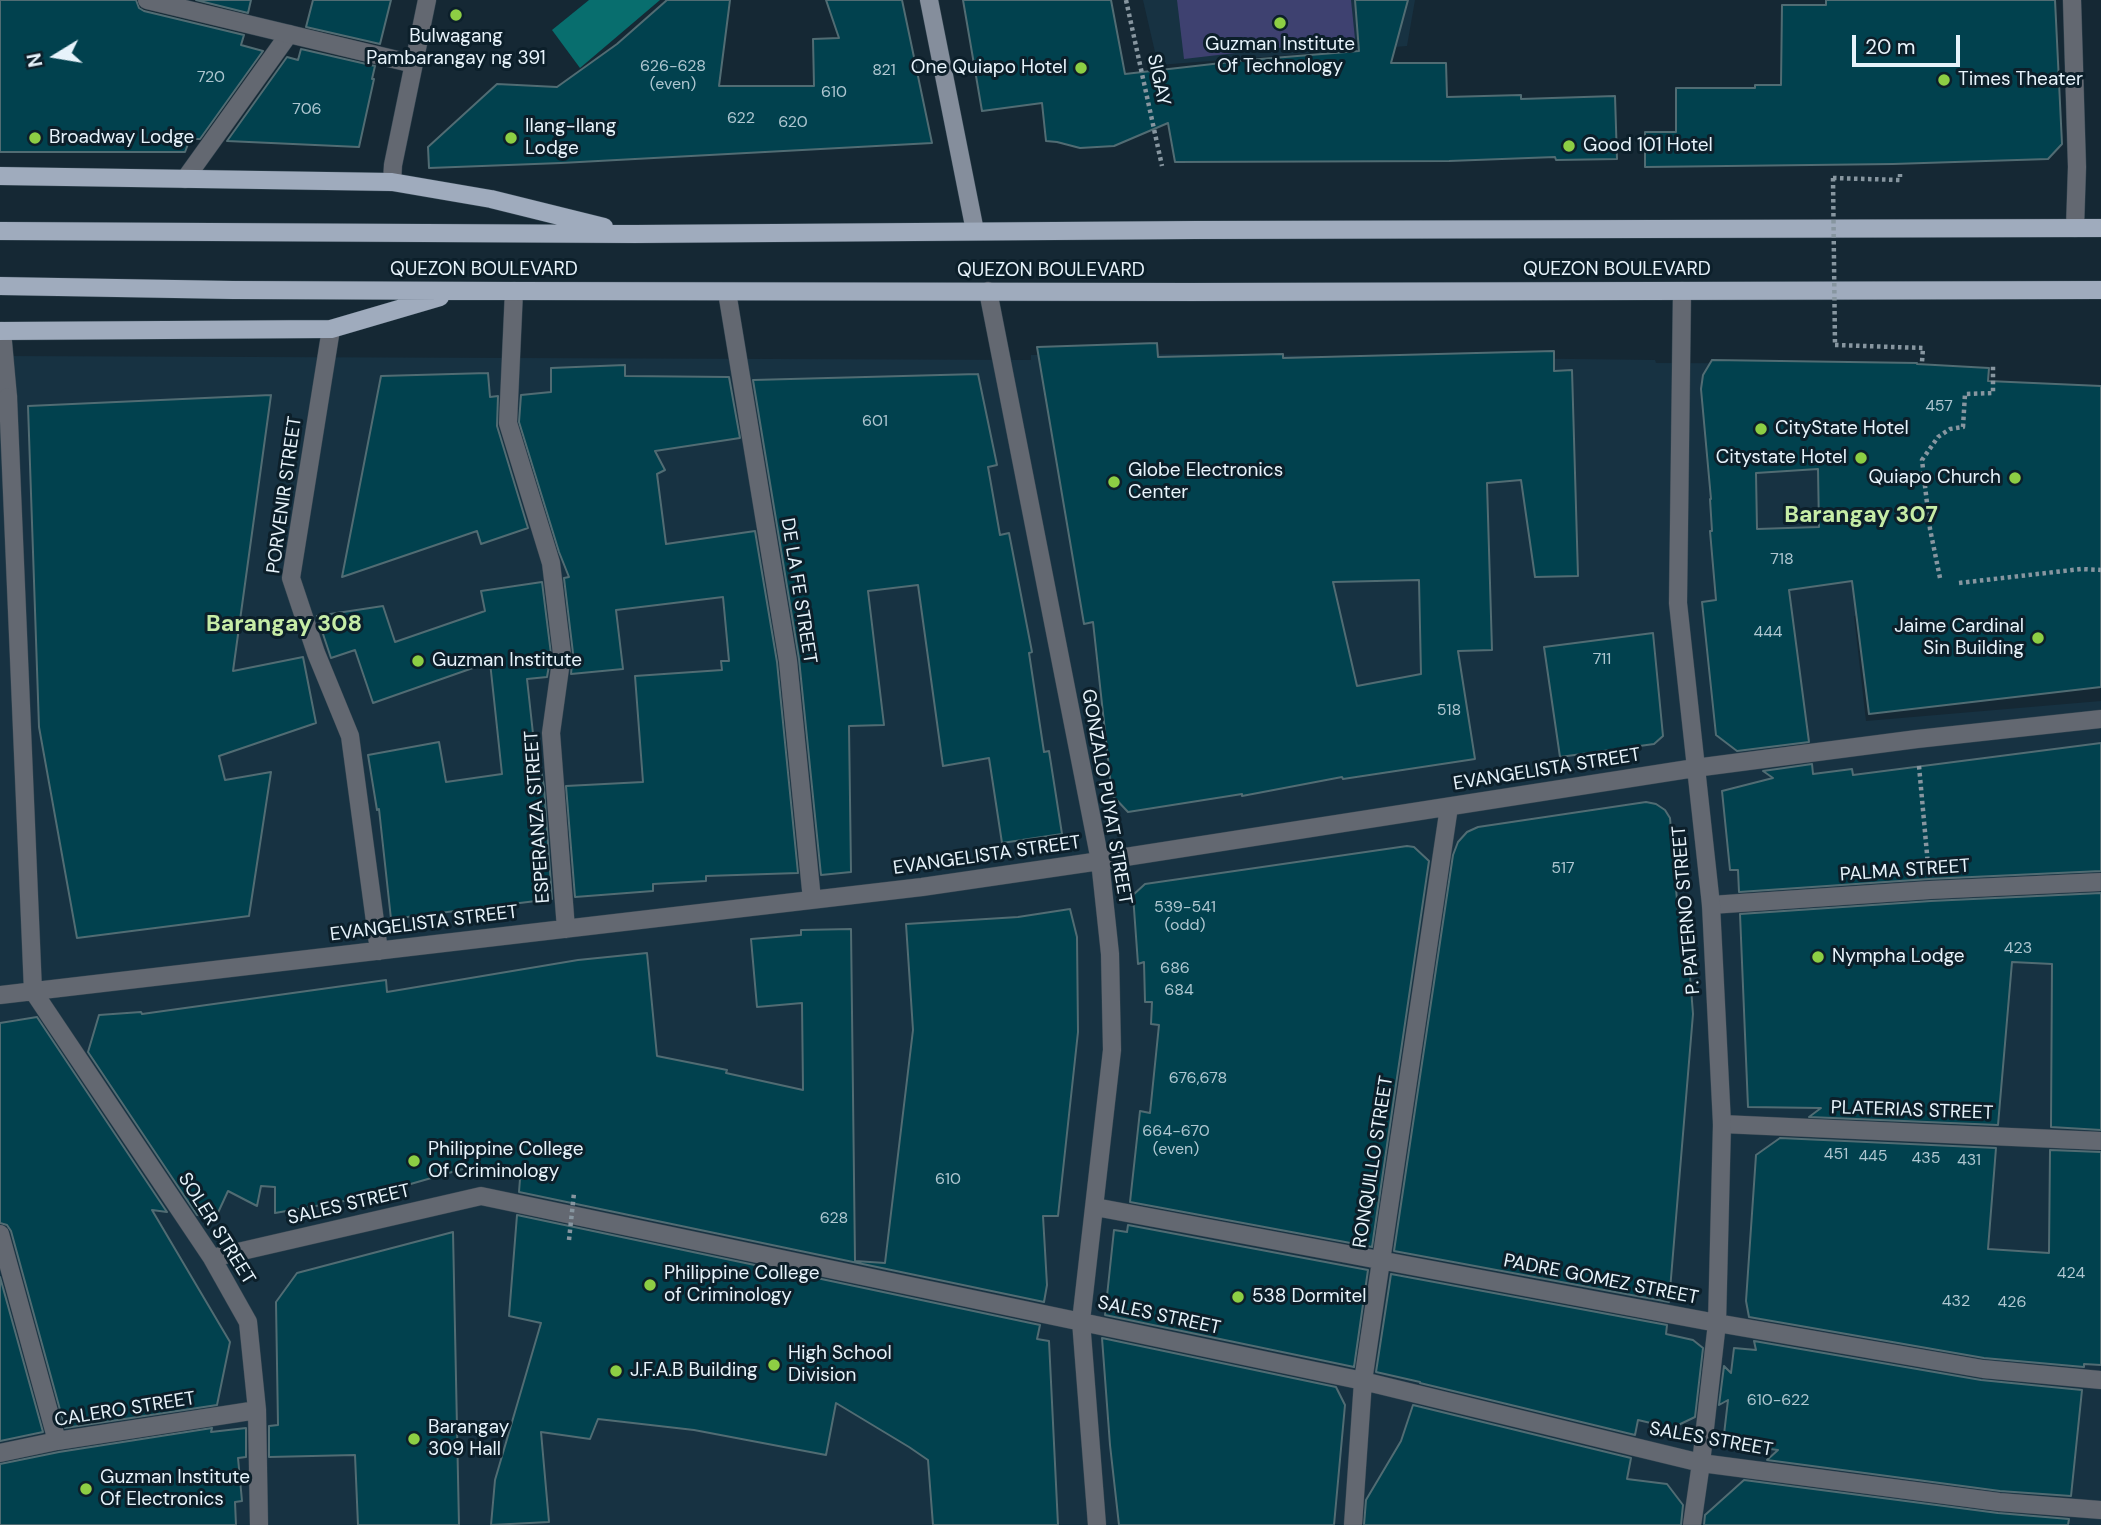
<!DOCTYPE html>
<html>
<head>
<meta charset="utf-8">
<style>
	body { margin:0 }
	#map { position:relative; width:2101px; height:1525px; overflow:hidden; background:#152834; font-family:"DM Sans",sans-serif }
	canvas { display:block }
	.north { position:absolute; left:21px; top:21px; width:70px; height:70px; -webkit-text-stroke:5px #0c1f2a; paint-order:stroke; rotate:259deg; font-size:19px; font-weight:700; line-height:28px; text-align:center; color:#e7f3fb }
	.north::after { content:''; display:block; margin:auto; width:24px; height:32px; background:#e7f3fb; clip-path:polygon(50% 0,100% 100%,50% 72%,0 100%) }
	.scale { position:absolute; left:1852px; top:35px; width:108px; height:32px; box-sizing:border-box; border:4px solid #e7f3fb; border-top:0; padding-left:9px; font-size:21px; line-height:24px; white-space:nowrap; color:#e7f3fb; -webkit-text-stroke:5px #0c1f2a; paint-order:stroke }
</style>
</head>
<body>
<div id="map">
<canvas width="2101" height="1525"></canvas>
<div class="north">N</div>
<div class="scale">20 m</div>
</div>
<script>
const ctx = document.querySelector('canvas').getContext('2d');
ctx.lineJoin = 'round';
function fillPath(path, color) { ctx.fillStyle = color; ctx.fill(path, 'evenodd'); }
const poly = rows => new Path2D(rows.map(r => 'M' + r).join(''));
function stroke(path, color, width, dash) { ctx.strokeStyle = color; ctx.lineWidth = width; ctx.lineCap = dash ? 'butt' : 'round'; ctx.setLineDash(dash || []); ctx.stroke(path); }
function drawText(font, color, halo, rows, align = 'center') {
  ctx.font = font + ' "DM Sans",sans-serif'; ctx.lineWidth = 6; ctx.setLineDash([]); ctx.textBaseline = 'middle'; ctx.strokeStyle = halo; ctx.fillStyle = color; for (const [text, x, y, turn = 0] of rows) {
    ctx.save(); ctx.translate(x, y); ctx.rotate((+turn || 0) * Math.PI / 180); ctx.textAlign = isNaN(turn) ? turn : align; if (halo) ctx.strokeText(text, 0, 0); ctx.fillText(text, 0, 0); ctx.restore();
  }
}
fillPath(poly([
	[1143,0,1415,0,1407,46,1158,65],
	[1174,354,1655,360,1656,363,1918,364,1917,446,1859,615,1854,616,1866,721,2101,701,2101,1525,0,1525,0,356,1031,360,1031,355]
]), '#173242');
fillPath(poly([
	[1177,0,1351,0,1355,39,1184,59]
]), '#3e4170');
fillPath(poly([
	[589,0,660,0,580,68,552,30]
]), '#086e6e');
const building = poly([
	[0,0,136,0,139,8,144,11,244,35,241,45,263,51,200,139,190,139,185,152,0,152,0,0],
	[196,0,251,0,248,13,196,0],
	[313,0,391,0,380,44,306,27,313,0],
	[667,0,730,0,719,86,814,86,813,39,839,38,826,0,902,0,932,143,561,163,429,168,428,147,497,84,557,87,617,44,667,0],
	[963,0,1111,0,1125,74,1248,60,1359,51,1355,0,1408,0,1391,63,1446,63,1447,97,1521,95,1521,99,1615,96,1617,159,1556,160,1555,157,1449,161,1175,162,1168,123,1114,146,1080,148,1057,142,1046,141,1042,103,982,111,963,0],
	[1826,0,2055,0,2062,144,2048,159,1893,164,1645,167,1645,132,1676,132,1676,88,1755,88,1755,85,1781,85,1782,5,1826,5,1826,0],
	[301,49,375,66,372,79,374,79,359,147,227,141,287,57,298,60,301,49],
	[1157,343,1158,357,1283,354,1283,358,1554,351,1554,371,1572,370,1578,576,1535,577,1521,480,1487,483,1492,650,1458,651,1475,759,1343,779,1342,777,1242,796,1242,794,1128,812,1112,795,1093,622,1084,624,1037,347,1157,343],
	[1419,580,1421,674,1357,686,1333,582,1419,580],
	[1712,360,1917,363,1917,364,1989,368,1988,381,2101,386,2101,687,1869,714,1852,581,1789,590,1809,742,1737,751,1716,735,1702,602,1716,600,1710,531,1712,531,1710,499,1711,499,1701,389,1703,375,1712,360],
	[1818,469,1819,527,1757,529,1756,473,1818,469],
	[625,365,625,376,729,377,740,438,655,451,665,470,657,474,666,544,755,531,777,662,798,873,706,876,706,881,653,884,653,891,575,897,566,786,643,782,635,676,722,670,721,661,729,661,723,597,616,610,623,669,571,674,573,653,564,578,569,577,559,552,519,422,521,395,551,392,551,368,625,365],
	[488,373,490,397,498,396,497,426,528,528,481,544,477,531,342,577,381,376,488,373],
	[978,374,997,465,988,467,1000,535,1009,533,1032,652,1029,653,1044,752,1049,751,1062,834,1002,843,989,758,943,766,918,585,868,591,884,725,849,726,851,872,821,875,799,659,753,380,978,374],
	[271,395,233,671,303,657,316,723,219,756,225,780,271,772,249,916,77,938,39,727,28,406,271,395],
	[542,582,551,654,547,677,527,679,537,770,541,769,544,787,552,899,391,919,379,809,377,810,368,755,439,742,446,782,502,774,490,662,373,703,355,650,331,658,317,616,383,606,395,642,485,611,481,591,542,582],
	[1653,633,1663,736,1654,744,1560,757,1544,647,1653,633],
	[2101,743,2101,871,1929,879,1739,892,1738,870,1730,870,1722,791,1773,778,1763,771,1812,764,1813,774,1852,769,1853,775,2101,743],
	[1646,802,1656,804,1665,810,1670,818,1678,912,1685,912,1693,1014,1669,1302,1394,1251,1453,855,1458,842,1467,832,1478,827,1646,802],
	[1407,846,1414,847,1429,861,1372,1247,1130,1202,1140,1111,1150,1113,1159,1025,1151,1024,1152,1002,1145,1002,1144,962,1138,964,1133,895,1145,884,1407,846],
	[2101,893,2101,1130,2051,1127,2052,964,2012,962,1998,1125,1809,1117,1821,1108,1748,1107,1740,914,1931,901,2101,893],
	[1070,909,1077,937,1078,1032,1058,1216,1043,1216,1047,1285,1044,1302,519,1192,520,1179,473,1166,362,1198,275,1213,275,1187,261,1186,257,1206,228,1191,216,1217,197,1215,88,1052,99,1015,141,1012,142,1014,386,980,387,992,578,960,647,953,657,1056,727,1070,726,1073,803,1090,802,1003,757,1007,751,939,801,935,801,930,851,929,855,1261,885,1263,913,1030,906,924,1018,917,1070,909],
	[37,1017,167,1212,152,1210,230,1342,217,1405,65,1428,11,1231,7,1225,0,1223,0,1023,37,1017],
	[1780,1138,1996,1148,1988,1249,2049,1253,2050,1150,2101,1152,2101,1365,2084,1364,2084,1367,1984,1358,1749,1317,1746,1301,1756,1155,1780,1138],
	[517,1215,1040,1325,1037,1339,1049,1341,1058,1525,933,1525,928,1460,909,1447,836,1403,826,1455,694,1430,598,1419,590,1439,541,1432,549,1522,491,1525,495,1480,541,1323,509,1316,517,1215],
	[1128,1225,1368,1270,1354,1367,1105,1315,1114,1230,1127,1232,1128,1225],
	[453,1232,459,1525,358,1525,355,1455,269,1457,269,1426,278,1425,276,1302,297,1273,453,1232],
	[1391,1274,1667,1325,1666,1334,1693,1340,1703,1348,1695,1417,1672,1428,1638,1420,1635,1435,1420,1383,1420,1382,1376,1372,1391,1274],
	[0,1277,43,1432,0,1441,0,1277],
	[1102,1338,1336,1387,1345,1405,1334,1525,1119,1525,1110,1445,1102,1338],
	[1754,1341,1981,1380,2082,1390,2071,1496,2000,1491,1767,1460,1778,1450,1723,1443,1728,1400,1719,1405,1724,1366,1731,1373,1734,1348,1756,1350,1754,1341],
	[1413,1405,1631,1458,1627,1479,1667,1484,1683,1505,1681,1525,1364,1525,1366,1500,1401,1441,1413,1405],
	[212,1428,211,1432,246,1428,246,1457,238,1458,242,1501,235,1502,236,1525,0,1525,0,1464,59,1452,212,1428],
	[1744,1480,1998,1513,2069,1519,2068,1525,1704,1525,1705,1515,1744,1480]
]);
fillPath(building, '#01414e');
stroke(building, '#516c73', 2);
const lane = poly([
	[185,179,289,34],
	[2,331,8,397],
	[1711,905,1930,890,2101,882],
	[1722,1124,2101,1141]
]);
const street = poly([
	[147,0,414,64],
	[2072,0,2077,167,2075,228],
	[392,182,393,165,427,0],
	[514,291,508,423,551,563,562,654,551,733,566,929],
	[988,291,1100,861,1110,954,1112,1050,1081,1321,1097,1525],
	[1682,291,1678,603,1711,905,1722,1124,1717,1323,1701,1463,1692,1525],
	[727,292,788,661,812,900],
	[331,329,291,578,316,653,350,736,379,951],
	[8,397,33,991],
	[33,991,212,1258,248,1322,257,1410,259,1525],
	[0,995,922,887,1100,861,1695,768,1917,739,2101,719],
	[1095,1207,1717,1323,1983,1369,2101,1380],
	[0,1234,57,1441],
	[212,1258,481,1196,1363,1381,1701,1463,1999,1502,2101,1510],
	[0,1453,57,1441,257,1410],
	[1353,1525,1363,1381,1449,807]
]);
const secondary = poly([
	[929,0,975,231]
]);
const primary = poly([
	[0,176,392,182,491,199,604,227],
	[0,231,635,234,1195,230,2101,228],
	[0,286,233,290,514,291,1192,292,2101,290],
	[0,331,331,329,440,297]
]);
stroke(lane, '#324450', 19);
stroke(street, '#324450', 19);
stroke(secondary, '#324450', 19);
stroke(primary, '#324450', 19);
stroke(poly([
	[1126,0,1162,166],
	[1833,178,1900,180,1900,174],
	[1835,345,1923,348,1922,362],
	[1940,578,1930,529,1922,460,1938,437,1950,429,1963,427,1965,394,1993,393,1993,366],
	[1959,583,2081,569,2101,570],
	[1919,766,1928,865]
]), '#8796a0', 4.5, [3.5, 3.5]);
stroke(lane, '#636871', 18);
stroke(street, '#636871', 18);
stroke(secondary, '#858e9c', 18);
stroke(primary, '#9fabbd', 18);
stroke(poly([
	[1833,178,1835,345],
	[569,1240,574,1193]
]), '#8796a0', 4.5, [3.5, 3.5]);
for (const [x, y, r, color] of [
	[456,15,7,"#8dce44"],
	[1280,23,7,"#8dce44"],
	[1081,68,7,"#8dce44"],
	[1944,80,7,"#8dce44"],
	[35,138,7,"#8dce44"],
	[511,138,7,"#8dce44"],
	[1569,146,7,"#8dce44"],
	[1761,429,7,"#8dce44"],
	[1861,458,7,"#8dce44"],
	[2015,478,7,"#8dce44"],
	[1114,482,7,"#8dce44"],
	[2038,638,7,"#8dce44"],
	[418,661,7,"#8dce44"],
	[1818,957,7,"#8dce44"],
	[414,1161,7,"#8dce44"],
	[650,1285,7,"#8dce44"],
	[1238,1297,7,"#8dce44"],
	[774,1365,7,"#8dce44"],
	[616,1371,7,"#8dce44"],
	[414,1439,7,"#8dce44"],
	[86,1489,7,"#8dce44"]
]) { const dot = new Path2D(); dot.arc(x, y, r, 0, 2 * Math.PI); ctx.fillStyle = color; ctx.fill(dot); stroke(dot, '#0c1f2a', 2.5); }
drawText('16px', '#aec6d0', null, [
	["626-628",673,67],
	["(even)",673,85],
	["821",884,71],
	["720",211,78],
	["610",834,93],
	["706",307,110],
	["622",741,119],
	["620",793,123],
	["457",1939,407],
	["601",875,422],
	["718",1782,560],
	["444",1768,633],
	["711",1602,660],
	["518",1449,711],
	["517",1563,869],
	["539-541",1185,908],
	["(odd)",1185,926],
	["423",2018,949],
	["686",1175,969],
	["684",1179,991],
	["676,678",1198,1079],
	["664-670",1176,1132],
	["(even)",1176,1150],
	["451",1836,1155],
	["445",1873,1157],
	["435",1926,1159],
	["431",1969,1161],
	["610",948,1180],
	["628",834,1219],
	["424",2071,1274],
	["432",1956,1302],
	["426",2012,1303],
	["610-622",1778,1401]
]);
drawText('19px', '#e7f3fb', '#0c1f2a', [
	["Bulwagang",456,37,"center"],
	["Pambarangay ng 391",456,59,"center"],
	["Guzman Institute",1280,45,"center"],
	["Of Technology",1280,67,"center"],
	["One Quiapo Hotel",1067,68,"right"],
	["Times Theater",1958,80],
	["Ilang-Ilang",525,127],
	["Lodge",525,149],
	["Broadway Lodge",49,138],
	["Good 101 Hotel",1583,146],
	["CityState Hotel",1775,429],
	["Citystate Hotel",1847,458,"right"],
	["Globe Electronics",1128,471],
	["Center",1128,493],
	["Quiapo Church",2001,478,"right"],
	["Jaime Cardinal",2024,627,"right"],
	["Sin Building",2024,649,"right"],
	["Guzman Institute",432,661],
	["Nympha Lodge",1832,957],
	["Philippine College",428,1150],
	["Of Criminology",428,1172],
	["Philippine College",664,1274],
	["of Criminology",664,1296],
	["538 Dormitel",1252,1297],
	["High School",788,1354],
	["Division",788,1376],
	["J.F.A.B Building",630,1371],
	["Barangay",428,1428],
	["309 Hall",428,1450],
	["Guzman Institute",100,1478],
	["Of Electronics",100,1500]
], 'left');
drawText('19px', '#e7f3fb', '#0c1f2a', [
	["SIGAY",1158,80,78],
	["QUEZON BOULEVARD",484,270],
	["QUEZON BOULEVARD",1617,270],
	["QUEZON BOULEVARD",1051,271],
	["PORVENIR STREET",285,495,-82],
	["DE LA FE STREET",798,591,81],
	["EVANGELISTA STREET",1547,770,-9],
	["GONZALO PUYAT STREET",1106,797,80],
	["ESPERANZA STREET",538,817,-94],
	["EVANGELISTA STREET",987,856,-8],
	["PALMA STREET",1905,871,-4],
	["P. PATERNO STREET",1687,910,-95],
	["EVANGELISTA STREET",424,924,-7],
	["PLATERIAS STREET",1912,1111,2],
	["RONQUILLO STREET",1374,1162,-81],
	["SALES STREET",349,1205,-13],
	["SOLER STREET",216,1229,58],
	["PADRE GOMEZ STREET",1601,1280,11],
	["SALES STREET",1159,1316,12],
	["CALERO STREET",125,1410,-9],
	["SALES STREET",1711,1440,10]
]);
drawText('bold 23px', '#c6eca6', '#0c1f2a', [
	["Barangay 307",1861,516],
	["Barangay 308",284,625]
]);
</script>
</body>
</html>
